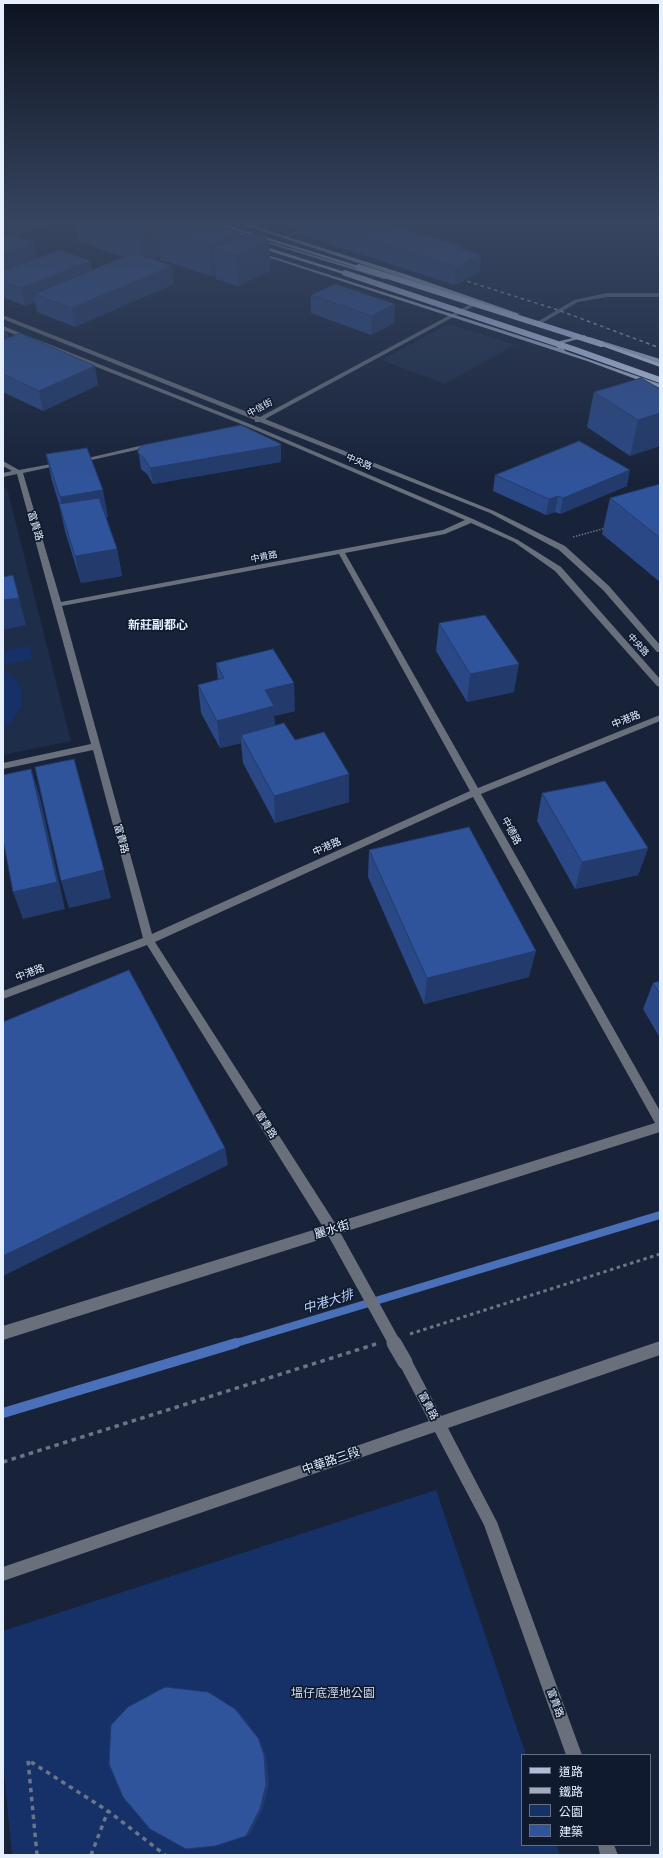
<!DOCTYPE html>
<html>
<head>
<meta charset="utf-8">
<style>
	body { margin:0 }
	#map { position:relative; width:663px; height:1858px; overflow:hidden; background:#18233a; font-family:"Work Sans","Noto Sans TC",sans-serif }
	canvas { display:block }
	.frame { position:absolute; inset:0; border:4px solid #e6effe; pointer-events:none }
	.legend { position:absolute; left:521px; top:1754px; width:130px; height:92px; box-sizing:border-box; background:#0f1a2f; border:1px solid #656f82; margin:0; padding:5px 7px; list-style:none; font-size:12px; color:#e6effe }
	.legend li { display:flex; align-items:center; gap:8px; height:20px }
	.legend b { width:20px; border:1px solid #656f82 }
</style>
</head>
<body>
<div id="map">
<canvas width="663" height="1858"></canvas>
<div class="frame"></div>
<ul class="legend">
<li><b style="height:5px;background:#afbdd6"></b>道路</li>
<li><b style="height:5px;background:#a3acbe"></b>鐵路</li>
<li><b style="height:11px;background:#163168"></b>公園</li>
<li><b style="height:11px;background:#30549b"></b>建築</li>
</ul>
</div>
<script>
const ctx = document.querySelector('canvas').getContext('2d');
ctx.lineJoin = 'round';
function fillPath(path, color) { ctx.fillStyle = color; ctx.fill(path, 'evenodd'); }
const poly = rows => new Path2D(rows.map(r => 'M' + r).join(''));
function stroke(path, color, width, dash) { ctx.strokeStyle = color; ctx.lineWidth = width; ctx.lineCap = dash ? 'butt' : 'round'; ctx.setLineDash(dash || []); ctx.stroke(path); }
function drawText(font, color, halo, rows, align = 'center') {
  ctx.font = font + ' "Work Sans","Noto Sans TC",sans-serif'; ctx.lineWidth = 3.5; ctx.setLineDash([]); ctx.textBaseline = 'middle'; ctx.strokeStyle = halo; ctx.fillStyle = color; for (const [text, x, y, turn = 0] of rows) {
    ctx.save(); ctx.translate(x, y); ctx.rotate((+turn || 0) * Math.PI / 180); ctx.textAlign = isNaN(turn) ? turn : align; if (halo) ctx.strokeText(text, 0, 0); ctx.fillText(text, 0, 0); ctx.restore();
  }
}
fillPath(poly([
	[449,324,515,345,445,384,381,360],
	[3,488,7,488,71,741,3,755]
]), '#1e2d49');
fillPath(poly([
	[30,646,32,659,3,665,3,651],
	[3,670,17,680,22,691,21,706,12,721,3,729],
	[436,1490,526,1755,522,1755,522,1845,556,1845,560,1855,12,1855,3,1762,3,1631]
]), '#163168');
stroke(poly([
	[233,1344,660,1215]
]), '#4a70b9', 8);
stroke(poly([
	[3,1413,236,1343]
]), '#4a70b9', 10);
stroke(poly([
	[573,537,606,528]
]), '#6b7589', 1.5, [1.5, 1.5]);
stroke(poly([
	[410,1334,660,1254]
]), '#6b7589', 3, [3.5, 3.5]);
stroke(poly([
	[3,1462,376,1344],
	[37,1855,28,1760,108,1811,165,1855],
	[91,1855,108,1811]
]), '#6b7589', 3.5, [4.5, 4.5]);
fillPath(poly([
	[309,225,315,225,287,238,283,237,309,225],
	[607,293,660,293,660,297,607,297,578,302,542,323,537,322,574,300,607,293],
	[478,300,483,301,265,419,494,511,565,546,609,586,660,645,660,652,657,652,603,590,559,550,490,513,260,422,255,422,255,420,3,319,3,315,5,316,260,417,478,300],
	[3,326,250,424,473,519,518,540,561,567,660,679,660,687,657,686,555,571,514,542,471,523,445,534,345,553,478,788,660,715,660,721,481,794,660,1111,660,1132,3,1340,3,1326,323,1227,147,945,3,999,3,991,143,938,93,750,3,769,3,763,91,744,17,474,3,477,3,473,12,471,3,466,3,461,19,470,62,462,65,464,23,473,61,602,443,530,465,520,246,426,3,330,3,326],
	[339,554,470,791,152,934,62,606,339,554],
	[473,797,655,1123,335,1223,155,942,473,797],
	[152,443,154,444,154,446,78,463,75,461,152,443],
	[660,1341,660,1355,448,1428,497,1522,582,1755,566,1755,484,1525,435,1432,3,1581,3,1567,429,1421,398,1362,400,1357,405,1355,410,1357,441,1416,660,1341],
	[598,1845,614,1845,618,1855,600,1855,598,1845]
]), '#69707c');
fillPath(poly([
	[208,225,214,225,389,278,384,279,208,225],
	[244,225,250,225,405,274,520,314,515,315,244,225],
	[255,251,558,348,556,346,560,341,585,335,585,337,564,343,562,346,565,351,660,384,660,388,587,361,255,253,255,251],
	[589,337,660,359,660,363,589,339,589,337]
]), '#afbdd6');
fillPath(poly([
	[219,225,227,225,362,267,357,268,219,225],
	[253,244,257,244,348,273,343,274,253,246,253,244],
	[599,343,603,343,660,363,660,367,599,345,599,343]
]), '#cbdcfa');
stroke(poly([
	[288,225,309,231],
	[454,277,558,310,660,348]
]), '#a3acbe', 1.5, [3.5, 3.5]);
stroke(poly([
	[332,1230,395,1344]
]), '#69707c', 12);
stroke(poly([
	[394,1343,405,1362]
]), '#69707c', 15);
stroke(poly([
	[359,267,601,344],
	[345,273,573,349,660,380]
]), '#cbdcfa', 6);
fillPath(poly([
	[3,225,48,225,17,236,3,231],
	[74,225,216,225,240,237,251,235,267,237,267,240,269,241,270,271,238,286,216,279,216,275,211,276,161,260,160,256,153,259,174,284,75,327,37,312,35,302,25,306,3,297,3,236,34,242,37,258,90,261,92,270,123,257,78,241],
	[298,225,391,225,462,249,481,255,480,272,454,285,298,234],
	[311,295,395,304,394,323,371,335,311,313],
	[3,330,7,332,9,338,98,385,43,411,3,392],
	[660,389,630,456,587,427,594,392],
	[281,444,281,460,280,462,153,484,147,474,141,469,138,449],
	[46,454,108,517,106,517,117,549,122,576,81,583,65,531,59,504,52,481],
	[495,475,627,486,560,514,555,512,546,515,493,491],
	[660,484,660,582,602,534,610,498],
	[439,623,514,692,467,702,436,651],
	[216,663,295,711,274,716,275,726,295,740,349,802,275,823,243,763,241,743,220,748,201,713,198,685,218,680],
	[542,793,648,848,638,875,575,889,537,821],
	[369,850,529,977,424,1004,368,877],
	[660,981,660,1038,643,1009,653,983]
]), '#294885');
fillPath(poly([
	[15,225,48,225,17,236],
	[161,225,178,225,157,229,160,256,142,264,139,234],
	[240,232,241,253,263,239,267,237,267,242,269,241,270,271,238,286,236,256,214,248,216,275,211,276,209,245],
	[3,240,34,242,40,273,3,281],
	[481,255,480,272,454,285,456,267],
	[90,261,93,278,34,294,35,302,25,306,21,288],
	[172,266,174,284,75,327,72,308],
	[395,304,394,323,371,335,372,316],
	[7,332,11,350,3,354,3,333],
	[95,366,98,385,43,411,39,391],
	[660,413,660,446,630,456,638,420],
	[281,444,281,460,280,462,153,484,150,468],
	[630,470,627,486,560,514,563,498],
	[103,490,108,517,66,524,60,497],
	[558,496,555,512,546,515,549,499],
	[117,549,122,576,81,583,75,556],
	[13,575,26,625,3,630,3,600],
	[519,664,514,692,467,702,470,674],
	[294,683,295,711,274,716,275,733,241,735,241,743,220,748,217,721,265,690],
	[31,769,40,797,65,909,23,919,13,892],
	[349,774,349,802,275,823,274,796],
	[648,848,638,875,575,889,582,862],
	[104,870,111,898,69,908,61,881],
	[536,951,529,977,424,1004,427,978],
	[225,1148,228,1165,3,1276,3,1256],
	[235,1709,239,1712,260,1740,266,1757,269,1785,263,1808,250,1834,246,1836]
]), '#223b6c');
const building = poly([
	[112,225,161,225,139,234,112,225],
	[169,225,216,225,240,232,209,245,157,229,169,225],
	[321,225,391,225,462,246,459,248,481,255,456,267,321,225],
	[9,234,34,242,3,254,3,236,9,234],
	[247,234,251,235,255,234,267,237,263,239,269,241,236,256,214,248,247,234],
	[60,250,90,261,21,288,3,281,3,271,60,250],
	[134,253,172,266,72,308,34,294,134,253],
	[335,284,395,304,372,316,311,295,335,284],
	[3,330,7,332,3,333,3,330],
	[20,333,95,366,39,391,3,374,3,340,20,333],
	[641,378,660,389,660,413,638,420,594,392,641,378],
	[241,425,281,444,279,446,150,468,145,459,138,453,138,449,143,445,241,425],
	[579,441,630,470,563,498,558,496,549,499,495,475,579,441],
	[87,448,103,490,60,497,46,454,87,448],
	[660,484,660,538,610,498,660,484],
	[99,498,117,549,75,556,59,504,99,498],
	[13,575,19,598,3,600,3,577,13,575],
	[485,615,519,664,470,674,439,623,485,615],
	[273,649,294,683,265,690,274,706,217,721,198,685,224,678,216,663,273,649],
	[284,723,295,740,324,732,349,774,274,796,241,735,284,723],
	[74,759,104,870,61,881,35,767,74,759],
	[31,769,57,882,13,892,3,839,3,775,31,769],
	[605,781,648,848,582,862,542,793,605,781],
	[469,827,536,951,427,978,369,850,469,827],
	[129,970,225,1148,3,1256,3,1022,129,970],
	[660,981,660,994,653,983,660,981],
	[165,1687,208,1692,235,1709,258,1738,264,1755,266,1785,260,1809,246,1836,215,1846,186,1849,150,1829,123,1797,109,1764,111,1725,128,1707,165,1687]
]);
fillPath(building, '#30549b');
stroke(building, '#223b6c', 1);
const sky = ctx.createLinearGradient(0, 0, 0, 485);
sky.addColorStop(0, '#0d1320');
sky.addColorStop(0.46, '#374560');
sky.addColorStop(1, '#37456000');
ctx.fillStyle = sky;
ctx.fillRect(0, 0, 663, 485);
drawText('9px', '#e6effe', '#0f1a2f', [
	["中信街",260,408,-28],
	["中央路",359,462,23],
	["中貴路",264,557,-11],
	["中央路",638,645,48]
]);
drawText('10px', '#e6effe', '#0f1a2f', [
	["富貴路",35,526,73],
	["中港路",626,720,-22],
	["中德路",511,831,61],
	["富貴路",121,839,75],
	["中港路",327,847,-24],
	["中港路",30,973,-21],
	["富貴路",266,1125,58],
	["富貴路",428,1406,62],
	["富貴路",555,1703,70]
]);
drawText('bold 12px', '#e6effe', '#0f1a2f', [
	["新莊副都心",158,625]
]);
drawText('12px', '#e6effe', '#0f1a2f', [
	["麗水街",332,1230,-17],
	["中華路三段",331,1461,-19]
]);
drawText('12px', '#d1dcf1', '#0f1a2f', [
	["塭仔底溼地公園",333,1693]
]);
drawText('italic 13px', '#bad0f8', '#0f1a2f', [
	["中港大排",328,1302,-17]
]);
</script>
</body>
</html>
